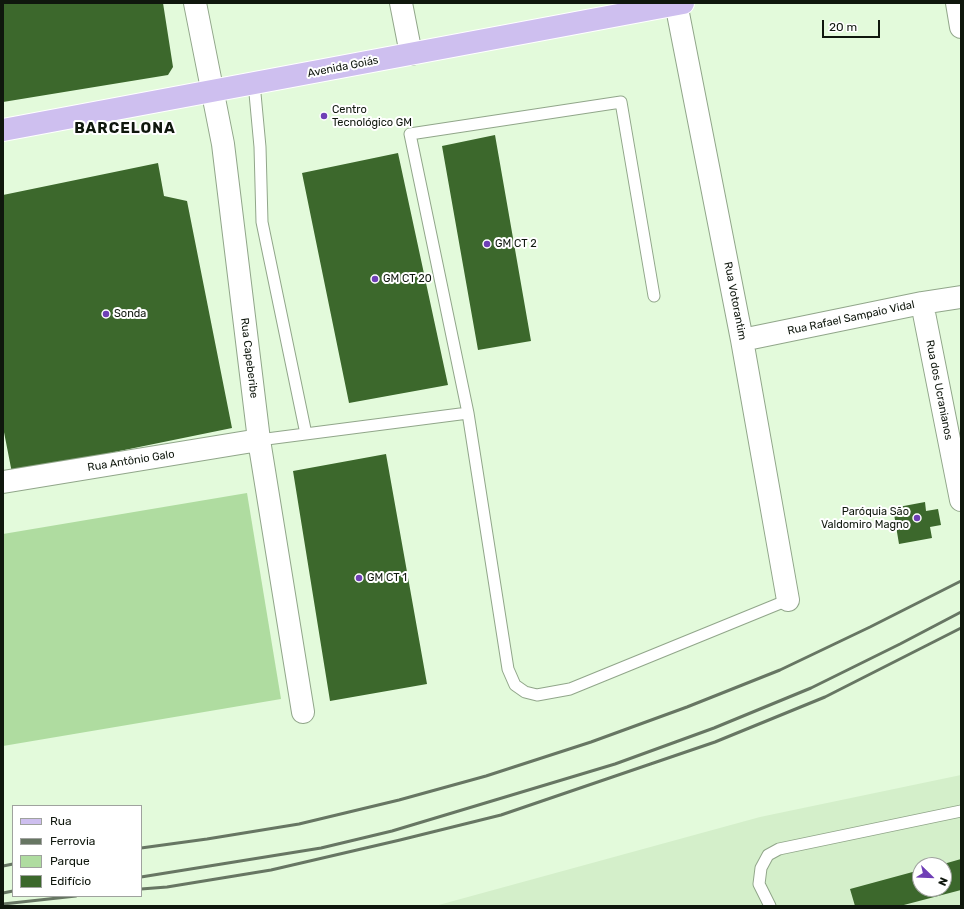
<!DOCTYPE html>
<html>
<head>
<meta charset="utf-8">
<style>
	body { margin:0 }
	#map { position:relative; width:964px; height:909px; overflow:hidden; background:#e3fadb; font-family:Rubik,sans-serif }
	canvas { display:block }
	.frame { position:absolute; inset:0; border:4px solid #0f170d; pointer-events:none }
	.legend { position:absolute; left:12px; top:805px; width:130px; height:92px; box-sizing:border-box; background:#fff; border:1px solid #9fa29e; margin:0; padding:5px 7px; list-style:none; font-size:12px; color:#0f170d }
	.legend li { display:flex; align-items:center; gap:8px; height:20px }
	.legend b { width:20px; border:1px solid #9fa29e }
	.north { position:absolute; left:912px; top:857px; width:40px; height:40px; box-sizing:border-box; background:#fff; border:1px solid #9fa29e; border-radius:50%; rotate:113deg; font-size:11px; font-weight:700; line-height:16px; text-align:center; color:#0f170d }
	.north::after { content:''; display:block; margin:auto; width:14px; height:18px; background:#6f3fb6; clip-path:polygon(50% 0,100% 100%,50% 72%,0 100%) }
	.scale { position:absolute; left:822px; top:20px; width:58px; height:18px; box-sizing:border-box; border:2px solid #0f170d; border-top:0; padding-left:5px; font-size:12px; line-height:14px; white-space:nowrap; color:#0f170d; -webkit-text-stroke:3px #fff; paint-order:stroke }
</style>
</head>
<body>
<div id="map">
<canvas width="964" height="909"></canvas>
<div class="frame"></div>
<ul class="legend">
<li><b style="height:5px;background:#cebfef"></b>Rua</li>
<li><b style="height:5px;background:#677663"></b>Ferrovia</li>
<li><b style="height:11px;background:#afdca0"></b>Parque</li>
<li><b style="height:11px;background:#3c682c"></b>Edifício</li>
</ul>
<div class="north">N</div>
<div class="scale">20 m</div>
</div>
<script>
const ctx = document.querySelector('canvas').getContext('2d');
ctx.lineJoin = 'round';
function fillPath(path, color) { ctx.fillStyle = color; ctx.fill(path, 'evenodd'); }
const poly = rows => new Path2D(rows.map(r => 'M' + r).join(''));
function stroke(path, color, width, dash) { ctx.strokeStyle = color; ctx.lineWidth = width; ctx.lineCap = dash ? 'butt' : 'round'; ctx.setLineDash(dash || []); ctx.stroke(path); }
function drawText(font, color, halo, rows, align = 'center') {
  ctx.font = font + ' Rubik,sans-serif'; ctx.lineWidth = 4; ctx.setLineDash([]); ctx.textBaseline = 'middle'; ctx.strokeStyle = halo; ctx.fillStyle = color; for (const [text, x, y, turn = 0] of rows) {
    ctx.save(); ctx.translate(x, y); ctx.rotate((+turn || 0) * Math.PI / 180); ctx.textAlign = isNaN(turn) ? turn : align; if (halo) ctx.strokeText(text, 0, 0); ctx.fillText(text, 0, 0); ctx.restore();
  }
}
fillPath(poly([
	[961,775,961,906,435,906,760,817],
	[920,865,944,865,944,889,920,889]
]), '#d4efca');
fillPath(poly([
	[247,493,281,699,3,746,3,534]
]), '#afdca0');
fillPath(poly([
	[3,3,163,3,173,67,168,75,3,102],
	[495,135,531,341,478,350,442,146],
	[398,153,448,385,349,403,302,173],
	[158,163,164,196,187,201,232,428,12,473,3,427,3,195],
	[386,454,427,684,330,701,293,471],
	[925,502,926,511,938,509,941,525,930,527,932,538,899,544,893,508],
	[961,859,961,890,900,906,855,906,850,889,920,870,920,889,944,889,944,865,940,865]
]), '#3c682c');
const service = poly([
	[254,83,260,147,262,222,306,434],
	[468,413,410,134,621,102,654,296],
	[259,440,468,413,508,669,515,685,525,692,537,695,570,689,788,600],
	[770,906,759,884,761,868,768,855,779,849,961,811]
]);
const minor = poly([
	[195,3,223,144,259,440,303,712],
	[401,3,411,54],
	[676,3,742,340,788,600],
	[957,3,961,27],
	[922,303,961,500],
	[742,340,922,303,961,297],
	[3,482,259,440]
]);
const primary = poly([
	[3,130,683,3]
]);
stroke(service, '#91a68a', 13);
stroke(minor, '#91a68a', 24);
stroke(primary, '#fff', 24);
stroke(service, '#fff', 11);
stroke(minor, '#fff', 22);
stroke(primary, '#cebfef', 22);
stroke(poly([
	[141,848,207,839,299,824,399,800,486,776,591,742,687,707,780,670,870,627,961,581],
	[3,866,13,864],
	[141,877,321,848,392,831,615,764,714,728,811,688,900,644,961,612],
	[141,889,167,887,271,870,400,840,501,815,715,742,825,697,961,628],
	[3,893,13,891],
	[3,904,76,896]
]), '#677663', 3);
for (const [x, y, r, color] of [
	[324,116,4,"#6f3fb6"],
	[487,244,4,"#6f3fb6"],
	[375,279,4,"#6f3fb6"],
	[106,314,4,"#6f3fb6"],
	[917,518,4,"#6f3fb6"],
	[359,578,4,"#6f3fb6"]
]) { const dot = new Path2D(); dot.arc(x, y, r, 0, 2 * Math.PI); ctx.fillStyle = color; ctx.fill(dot); stroke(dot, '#fff', 1.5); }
drawText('11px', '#0f170d', '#fff', [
	["Avenida Goiás",343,67,-11],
	["Rua Votorantim",735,301,79],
	["Rua Rafael Sampaio Vidal",851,318,-12],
	["Rua Capeberibe",249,358,83],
	["Rua dos Ucranianos",939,390,79],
	["Rua Antônio Galo",131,461,-9]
]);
drawText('11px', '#0f170d', '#fff', [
	["Centro",332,110],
	["Tecnológico GM",332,123],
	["GM CT 2",495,244],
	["GM CT 20",383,279],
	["Sonda",114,314],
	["Paróquia São",909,512,"right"],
	["Valdomiro Magno",909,525,"right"],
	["GM CT 1",367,578]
], 'left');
ctx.letterSpacing = '1px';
drawText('bold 15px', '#0f170d', '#fff', [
	["BARCELONA",125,129]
]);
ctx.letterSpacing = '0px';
</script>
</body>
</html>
